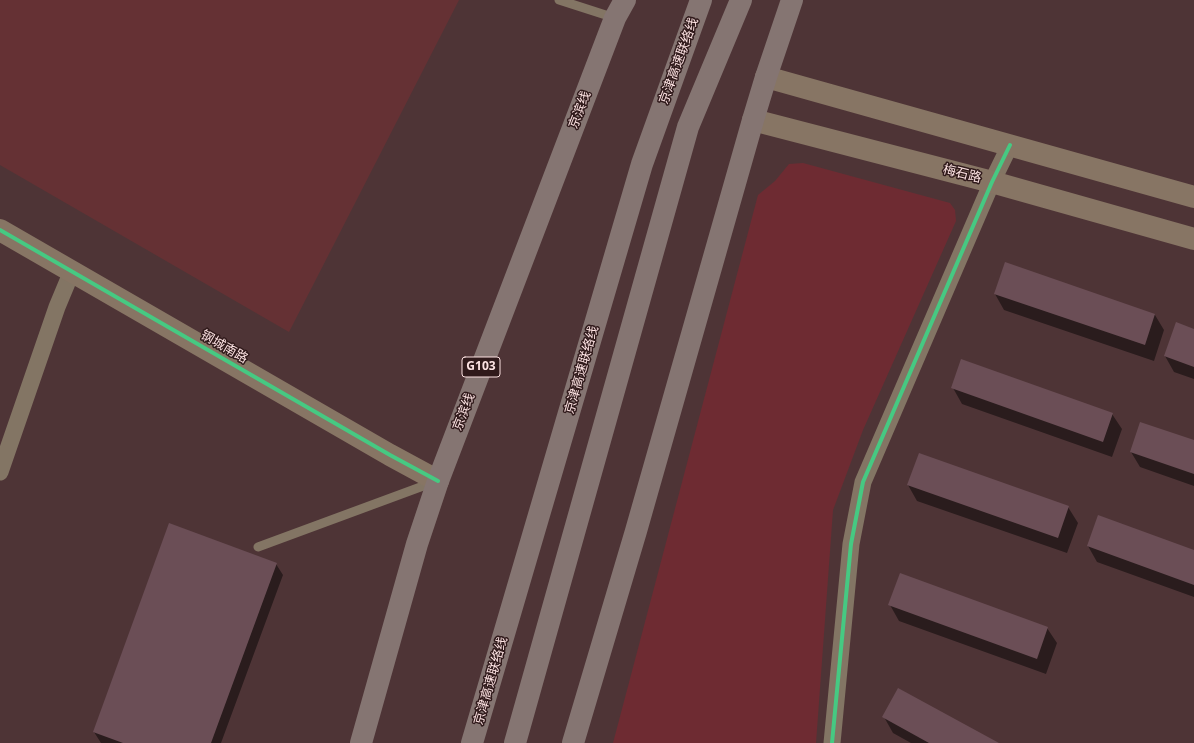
<!DOCTYPE html>
<html>
<head>
<meta charset="utf-8">
<style>
	body { margin:0 }
	canvas { display:block; background:#4e3436 }
</style>
</head>
<body>
<canvas width="1194" height="743"></canvas>
<script>
const ctx = document.querySelector('canvas').getContext('2d');
ctx.lineJoin = 'round';
function fillPath(path, color) { ctx.fillStyle = color; ctx.fill(path, 'evenodd'); }
const poly = rows => new Path2D(rows.map(r => 'M' + r).join(''));
function stroke(path, color, width, dash) { ctx.strokeStyle = color; ctx.lineWidth = width; ctx.lineCap = dash ? 'butt' : 'round'; ctx.setLineDash(dash || []); ctx.stroke(path); }
function drawText(font, color, halo, rows, align = 'center') {
  ctx.font = font + ' "Open Sans","Noto Sans SC",sans-serif'; ctx.lineWidth = 3; ctx.setLineDash([]); ctx.textBaseline = 'middle'; ctx.strokeStyle = halo; ctx.fillStyle = color; for (const [text, x, y, turn = 0] of rows) {
    ctx.save(); ctx.translate(x, y); ctx.rotate((+turn || 0) * Math.PI / 180); ctx.textAlign = isNaN(turn) ? turn : align; if (halo) ctx.strokeText(text, 0, 0); ctx.fillText(text, 0, 0); ctx.restore();
  }
}
fillPath(poly([
	[0,0,459,0,289,332,0,165]
]), '#653134');
fillPath(poly([
	[803,163,950,203,955,210,956,221,863,430,833,510,816,743,613,743,758,195,775,181,789,164]
]), '#6e2b32');
fillPath(poly([
	[995,294,1155,315,1164,330,1154,361,1004,310],
	[1194,330,1194,379,1174,372,1165,356],
	[953,388,1112,414,1122,429,1112,457,962,404],
	[1194,441,1194,486,1140,467,1131,452],
	[908,485,1068,507,1078,523,1067,553,917,501],
	[1088,546,1194,551,1194,597,1097,562],
	[276,564,283,575,221,743,101,743,94,732],
	[890,605,1047,628,1057,643,1046,674,899,621],
	[884,717,997,743,911,743,893,733]
]), '#0007');
fillPath(poly([
	[1005,262,1155,314,1145,345,994,294],
	[1176,322,1194,329,1194,367,1164,356],
	[961,359,1113,413,1103,442,951,388],
	[1140,422,1194,440,1194,474,1130,452],
	[919,453,1069,506,1058,538,907,485],
	[1098,515,1194,550,1194,585,1087,546],
	[169,523,277,563,211,743,123,743,93,732],
	[900,573,1048,627,1037,659,888,605],
	[898,688,999,743,929,743,882,717]
]), '#6b4e56');
stroke(poly([
	[559,0,615,18],
	[258,547,434,482]
]), '#837564', 9);
stroke(poly([
	[0,472,57,307,72,271],
	[832,743,851,544,863,482,992,182,1010,145]
]), '#837564', 17);
stroke(poly([
	[766,77,1194,197],
	[753,120,992,182,1194,239],
	[0,230,390,455,438,481]
]), '#877564', 22);
stroke(poly([
	[361,743,417,544,438,481,615,18,625,0],
	[472,743,642,164,701,0],
	[515,743,688,127,741,0],
	[573,743,636,531,753,120,766,77,792,0]
]), '#857572', 22);
stroke(poly([
	[0,230,390,455,438,481],
	[832,743,851,544,863,482,992,182,1010,145]
]), '#46c982', 4);
for (const [x, y, w] of [
	[481,367,38]
]) { const box = new Path2D(); box.roundRect(x - w / 2, y - 10, w, 20, 3); ctx.fillStyle = '#301a1b'; ctx.fill(box); stroke(box, '#fce2e2', 1); }
drawText('bold 12px', '#fce2e2', null, [
	["G103",481,367]
]);
drawText('13px', '#fce2e2', '#301a1b', [
	["京津高速联络线",679,61,-70],
	["京滨线",580,110,-69],
	["梅石路",962,174,14],
	["钢城南路",224,347,30],
	["京津高速联络线",582,370,-74],
	["京滨线",464,412,-69],
	["京津高速联络线",491,681,-74]
]);
</script>
</body>
</html>
